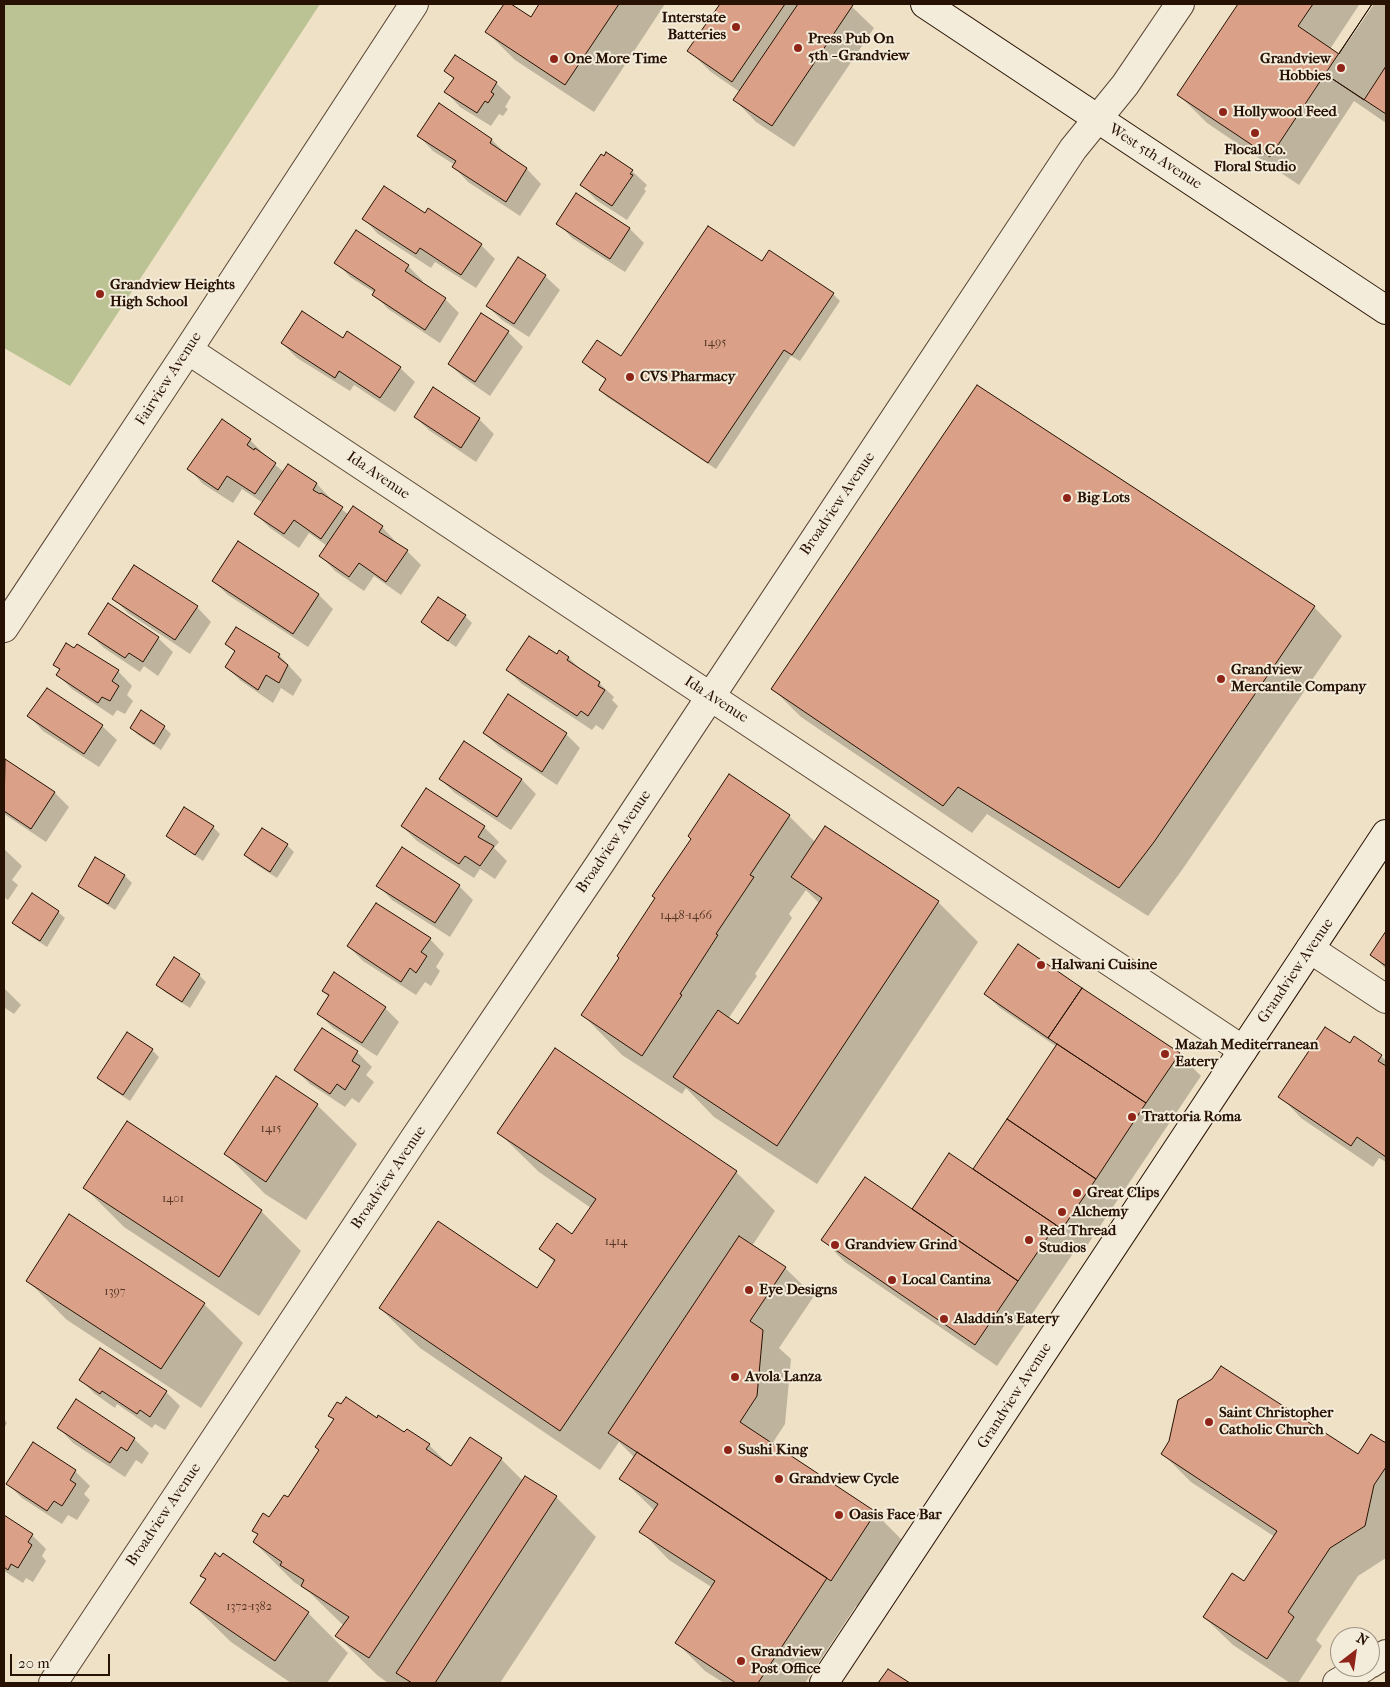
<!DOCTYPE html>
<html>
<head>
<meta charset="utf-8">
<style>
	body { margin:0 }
	#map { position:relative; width:1390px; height:1687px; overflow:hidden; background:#eee1c6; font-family:"IM FELL French Canon",serif }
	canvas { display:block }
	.frame { position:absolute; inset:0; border:5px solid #271102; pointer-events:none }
	.north { position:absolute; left:1330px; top:1627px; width:50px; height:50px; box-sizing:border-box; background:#f4ecda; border:1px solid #a29484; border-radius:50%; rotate:30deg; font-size:14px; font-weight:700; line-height:20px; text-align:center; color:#271102 }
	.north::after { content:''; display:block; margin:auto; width:18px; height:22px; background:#8f2418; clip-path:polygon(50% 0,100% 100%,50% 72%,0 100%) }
	.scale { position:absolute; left:10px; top:1654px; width:100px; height:22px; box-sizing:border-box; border:2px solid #271102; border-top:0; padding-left:6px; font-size:15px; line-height:18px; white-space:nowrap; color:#271102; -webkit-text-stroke:4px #f4ecda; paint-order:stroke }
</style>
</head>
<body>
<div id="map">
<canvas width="1390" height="1687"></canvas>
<div class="frame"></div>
<div class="north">N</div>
<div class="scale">20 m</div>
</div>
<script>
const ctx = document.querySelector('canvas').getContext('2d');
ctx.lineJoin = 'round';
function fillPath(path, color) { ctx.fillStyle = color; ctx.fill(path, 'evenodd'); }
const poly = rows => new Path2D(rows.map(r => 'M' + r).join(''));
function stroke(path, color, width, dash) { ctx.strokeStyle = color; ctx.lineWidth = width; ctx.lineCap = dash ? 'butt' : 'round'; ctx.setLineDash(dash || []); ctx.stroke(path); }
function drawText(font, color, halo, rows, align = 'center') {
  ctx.font = font + ' "IM FELL French Canon",serif'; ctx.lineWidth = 4; ctx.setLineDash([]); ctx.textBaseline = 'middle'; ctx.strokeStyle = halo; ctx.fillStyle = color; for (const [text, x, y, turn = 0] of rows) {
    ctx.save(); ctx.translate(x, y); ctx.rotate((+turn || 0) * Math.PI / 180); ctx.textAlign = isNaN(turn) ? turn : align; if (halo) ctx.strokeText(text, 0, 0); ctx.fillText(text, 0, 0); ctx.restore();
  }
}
fillPath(poly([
	[4,4,320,4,70,386,4,348]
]), '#bbc293');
fillPath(poly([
	[505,4,508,4,531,18,541,4,665,4,594,112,515,60,487,32],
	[721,4,849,4,874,28,794,147,756,122,735,100,740,92,711,72,689,51],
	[1240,4,1357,4,1359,5,1330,49,1339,55,1374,4,1386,4,1386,123,1354,101,1299,185,1207,123,1179,95],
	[446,71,496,83,511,97,505,107,508,109,503,116,499,114,491,126,460,107,446,92,455,80],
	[419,136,492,140,506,154,505,155,527,169,541,184,520,216,468,182,454,167,455,165,433,151],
	[604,158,632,171,647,185,644,189,646,191,627,220,596,200,582,185],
	[576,194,630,229,644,243,625,272,572,238,558,223],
	[425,215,481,245,495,259,476,288,435,262,431,268,378,234,364,219],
	[356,232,408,266,423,281,421,283,445,299,459,313,440,343,388,309,374,294,375,293,350,277,336,262],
	[762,263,833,294,840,301,800,361,791,356,716,469,607,397,600,390,607,380,590,369,583,362,621,358],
	[545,276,560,290,529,337,502,320,487,306],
	[482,314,508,332,523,347,490,396,464,378,449,364],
	[343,339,400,368,415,382,395,412,354,385,350,391,297,358,282,343],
	[977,387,1314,607,1342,636,1182,870,1148,916,987,814,972,833,801,717,772,688],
	[433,389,479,419,494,434,476,462,430,431,415,417],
	[222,421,250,440,265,455,264,456,284,472,288,465,317,484,331,499,330,500,349,515,382,527,396,542,395,544,407,551,421,565,401,595,374,576,364,591,335,571,321,556,327,546,309,533,299,548,270,528,256,514,263,503,242,489,233,503,203,484,189,469],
	[239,543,319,595,333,609,308,647,228,595,213,581],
	[114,599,197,607,211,622,190,654,128,613],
	[465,616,472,623,456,647,430,629,423,622],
	[89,634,158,638,173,652,158,676,144,666,140,672,104,648],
	[227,644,279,655,302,680,293,696,281,688,273,703,241,681,226,667,235,652],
	[557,656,569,658,583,672,599,683,614,697,612,700,618,706,603,730,596,725,592,730,522,684,507,670],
	[54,664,118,671,132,686,127,695,133,701,125,714,117,710,113,716,72,689,58,675,60,671],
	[29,716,102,726,117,740,99,767,43,731],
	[164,727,171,734,161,750,138,735,131,728],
	[484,733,566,734,580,748,557,785,499,747],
	[464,743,522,780,536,794,511,830,455,793,440,779],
	[5,760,55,793,69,807,46,842,4,814,4,762],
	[426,789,484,827,499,842,494,848,507,861,495,879,480,869,474,878,417,841,402,826],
	[789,816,816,843,826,828,938,902,978,942,817,1184,714,1117,686,1088,682,1094,622,1055,583,1015,620,958,692,839],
	[806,890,820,904,739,1026,728,1019,757,976,755,974,792,918,789,914],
	[213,827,220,834,203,861,175,842,168,835],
	[287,845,294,852,277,878,252,862,245,855],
	[4,849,22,866,12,880,18,885,8,900,4,897],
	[96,859,125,876,132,883,115,910,87,892,80,885],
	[378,885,459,886,473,900,450,937,392,900],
	[58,912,65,918,47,947,21,930,14,923],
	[1386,933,1386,969,1372,955],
	[430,939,444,954,436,967,440,971,431,986,425,982,416,995,363,961,348,946],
	[174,959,199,975,206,982,190,1008,165,992,158,985],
	[4,988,21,1005,14,1014,5,1008,4,1010],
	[323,991,385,1008,399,1022,377,1056,333,1028,319,1014,329,997],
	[985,994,1179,1054,1201,1076,1084,1250,1078,1246,997,1366,845,1262,823,1240,912,1211,973,1171,1057,1047,1000,1008],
	[322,1029,357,1052,372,1067,366,1075,374,1082,359,1103,352,1098,345,1107,310,1084,296,1070],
	[1350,1044,1381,1056,1386,1061,1386,1162,1379,1158,1373,1167,1301,1118,1280,1096],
	[152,1050,159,1057,130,1101,106,1085,99,1078],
	[317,1105,357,1144,306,1220,265,1194,226,1154],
	[127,1123,261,1211,301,1251,259,1316,124,1227,85,1188],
	[499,1133,736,1172,775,1211,752,1246,785,1268,814,1296,779,1348,791,1359,785,1424,772,1444,875,1513,903,1541,859,1608,856,1606,805,1683,724,1683,705,1671,677,1643,713,1588,669,1560,641,1531,655,1511,621,1478,635,1458,619,1442,600,1470,420,1348,380,1308,537,1289,555,1263,541,1249,572,1236,591,1208,539,1172],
	[27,1280,204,1304,243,1343,201,1408,67,1320],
	[81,1380,166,1392,180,1406,165,1430,155,1424,152,1428,117,1404,115,1408,95,1394],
	[330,1415,377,1419,429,1445,451,1467,501,1459,523,1481,556,1497,596,1537,500,1683,388,1683,377,1675,337,1636,344,1626,309,1592,294,1582,254,1542,259,1536,253,1530,270,1519,288,1499,320,1450,335,1420],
	[4,1419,7,1423,4,1428],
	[59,1428,134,1439,149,1453,142,1464,136,1460,125,1477,73,1443],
	[1372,1435,1386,1445,1386,1558,1358,1576,1316,1640,1322,1646,1298,1683,1290,1683,1233,1645,1204,1617,1244,1582,1275,1537,1191,1482,1162,1453,1358,1456],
	[75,1471,90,1486,84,1494,90,1500,77,1520,68,1515,62,1524,22,1498,8,1484],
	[4,1517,32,1535,46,1549,42,1556,46,1561,33,1582,26,1578,23,1583,4,1571],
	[223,1555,308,1613,348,1653,327,1683,291,1683,231,1642,191,1603,207,1580,202,1575]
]), '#0003');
const building = poly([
	[504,4,511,4,531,17,539,4,619,4,565,85,485,32,504,4],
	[720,4,785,4,732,82,687,51,720,4],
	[798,4,851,4,853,5,772,126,733,100,798,4],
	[1238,4,1313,4,1298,26,1339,54,1372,4,1386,4,1386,114,1325,74,1270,157,1177,95,1238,4],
	[1372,4,1386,4,1386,66,1364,100,1325,74,1372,4],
	[455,55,497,82,491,92,494,94,488,103,485,101,477,113,444,92,454,78,444,71,455,55],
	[439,103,492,139,490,143,527,168,506,202,452,167,456,161,417,136,439,103],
	[606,152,633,170,630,174,633,175,612,206,580,185,601,154,604,156,606,152],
	[384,186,425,213,428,208,482,244,461,275,420,248,416,254,362,219,384,186],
	[576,193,630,228,610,259,556,224,576,193],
	[708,226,762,261,769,250,834,293,792,355,784,350,708,463,599,390,606,379,582,362,597,340,621,356,708,226],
	[356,230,409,265,405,271,446,298,425,330,372,295,375,290,334,263,356,230],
	[518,257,546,275,514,324,486,306,518,257],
	[302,311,343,338,347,331,401,367,380,398,339,371,335,378,281,343,302,311],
	[481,313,509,331,475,382,448,364,481,313],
	[977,385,1315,606,1154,842,1119,888,958,787,943,806,771,689,977,385],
	[433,387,480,418,461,448,414,417,433,387],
	[222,419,251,439,247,445,254,450,255,448,276,463,255,494,227,476,218,490,187,469,222,419],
	[288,464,317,483,313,490,320,494,321,493,343,507,321,539,294,520,284,534,254,514,288,464],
	[353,506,383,526,379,532,408,550,386,582,359,563,349,577,319,556,353,506],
	[238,541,319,594,293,634,212,581,238,541],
	[134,565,198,606,175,640,112,599,134,565],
	[438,597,466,615,448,641,421,622,438,597],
	[108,603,159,637,143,662,129,653,125,658,88,634,108,603],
	[236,627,280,654,278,657,288,665,279,683,266,675,258,690,225,667,235,651,225,644,236,627],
	[529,636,557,654,559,650,569,657,567,660,600,682,598,686,605,690,588,716,581,711,577,716,506,670,529,636],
	[66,643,74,648,77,644,119,670,112,681,119,686,110,701,102,697,98,703,56,675,60,669,53,665,66,643],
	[47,688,103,725,84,754,27,716,47,688],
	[508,694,567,733,542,772,483,733,508,694],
	[141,710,165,726,154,744,130,728,141,710],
	[464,741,522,779,497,817,439,779,464,741],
	[5,759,55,792,31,829,4,811,5,759],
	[729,774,790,815,750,875,754,877,716,934,718,935,680,994,682,995,642,1056,581,1015,619,958,617,956,655,898,652,896,691,839,688,836,729,774],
	[426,788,485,826,478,837,494,846,480,866,465,856,459,864,401,826,426,788],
	[184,807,214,826,195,855,166,836,184,807],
	[825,826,939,901,777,1146,673,1077,718,1010,738,1024,822,898,791,877,825,826],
	[262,828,288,844,270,872,244,855,262,828],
	[402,847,460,885,435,923,376,886,402,847],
	[95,857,125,875,108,904,78,886,95,857],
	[32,893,59,911,40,941,12,923,32,893],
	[376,903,431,938,421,952,427,956,416,973,410,968,401,982,347,946,376,903],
	[1386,931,1386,966,1370,955,1386,931],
	[1018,944,1082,988,1048,1038,984,994,1018,944],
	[174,957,200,974,182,1002,156,985,174,957],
	[334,972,386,1007,362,1043,317,1014,329,995,322,991,334,972],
	[1082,988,1180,1053,1146,1103,1048,1038,1082,988],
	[1325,1027,1350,1043,1354,1036,1382,1055,1378,1061,1386,1066,1386,1157,1357,1137,1351,1146,1278,1097,1325,1027],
	[322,1028,358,1051,352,1061,360,1066,345,1090,337,1084,330,1094,294,1070,322,1028],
	[127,1032,153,1049,123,1095,97,1078,127,1032],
	[1057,1044,1146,1103,1096,1179,1007,1119,1057,1044],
	[555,1048,737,1171,560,1431,379,1308,438,1221,537,1288,555,1260,539,1249,557,1223,572,1234,596,1199,497,1133,555,1048],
	[276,1076,318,1104,266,1182,224,1154,276,1076],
	[1007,1119,1096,1179,1062,1229,973,1169,1007,1119],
	[127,1121,262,1210,219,1277,83,1188,127,1121],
	[949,1153,1056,1225,1018,1281,912,1209,949,1153],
	[865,1177,1018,1281,975,1345,821,1240,865,1177],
	[69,1214,205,1303,161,1369,26,1281,69,1214],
	[739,1236,786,1267,750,1321,763,1330,757,1396,740,1422,876,1512,831,1581,608,1433,739,1236],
	[100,1348,167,1391,150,1417,140,1410,137,1414,102,1391,100,1394,79,1380,100,1348],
	[1221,1366,1358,1454,1371,1434,1386,1443,1386,1467,1374,1485,1365,1526,1330,1548,1288,1612,1294,1617,1267,1659,1203,1617,1232,1573,1244,1581,1277,1531,1161,1454,1169,1441,1178,1400,1212,1379,1221,1366],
	[346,1397,377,1418,378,1415,404,1432,407,1429,430,1444,426,1449,451,1466,470,1437,502,1458,369,1658,335,1636,349,1617,301,1586,304,1580,280,1565,282,1562,253,1542,258,1534,252,1531,263,1513,269,1517,284,1495,288,1497,319,1450,315,1447,334,1419,328,1416,337,1402,341,1404,346,1397],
	[76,1399,135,1438,127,1451,121,1447,110,1463,57,1428,76,1399],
	[33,1442,76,1470,70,1480,76,1484,62,1506,54,1501,47,1511,6,1484,33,1442],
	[637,1452,827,1578,758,1683,736,1683,675,1643,715,1581,639,1532,658,1504,619,1479,637,1452],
	[525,1476,557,1496,435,1683,412,1683,396,1673,525,1476],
	[4,1515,33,1534,28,1542,32,1545,18,1568,11,1564,8,1570,4,1567,4,1515],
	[215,1553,220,1557,223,1553,309,1612,275,1661,190,1603,206,1579,200,1576,215,1553],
	[888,1669,910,1683,878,1683,888,1669]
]);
fillPath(building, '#daa188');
stroke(building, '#271102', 1);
const street = poly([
	[188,350,1243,1050],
	[4,628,188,350,414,4],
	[1310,949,1386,999],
	[1370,1664,1386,1654],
	[53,1683,414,1139,599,865,1073,149,1125,85,1180,4],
	[1337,1683,1365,1667]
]);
const secondary = poly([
	[925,4,1386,310],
	[824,1683,1386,834]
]);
stroke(street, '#594533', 30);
stroke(secondary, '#271102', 30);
stroke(street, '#f4ecda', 28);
stroke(secondary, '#f4ecda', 28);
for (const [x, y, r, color] of [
	[736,27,5,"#8f2418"],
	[798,48,5,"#8f2418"],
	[554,59,5,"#8f2418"],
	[1341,68,5,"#8f2418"],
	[1223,112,5,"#8f2418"],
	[1255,133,5,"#8f2418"],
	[100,294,5,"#8f2418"],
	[630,377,5,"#8f2418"],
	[1067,498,5,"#8f2418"],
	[1221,679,5,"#8f2418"],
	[1041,965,5,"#8f2418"],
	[1165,1054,5,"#8f2418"],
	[1132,1117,5,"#8f2418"],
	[1077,1193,5,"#8f2418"],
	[1062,1212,5,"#8f2418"],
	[1029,1240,5,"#8f2418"],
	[835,1245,5,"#8f2418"],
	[892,1280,5,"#8f2418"],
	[749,1290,5,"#8f2418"],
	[944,1319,5,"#8f2418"],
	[735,1377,5,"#8f2418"],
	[1209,1422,5,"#8f2418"],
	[728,1450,5,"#8f2418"],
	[779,1479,5,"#8f2418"],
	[839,1515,5,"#8f2418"],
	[741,1661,5,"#8f2418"]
]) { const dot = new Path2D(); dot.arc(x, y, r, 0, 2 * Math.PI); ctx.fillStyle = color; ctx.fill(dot); stroke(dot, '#f4ecda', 2); }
drawText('12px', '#543524', null, [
	["1495",715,343],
	["1448-1466",686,916],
	["1415",271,1129],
	["1401",173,1199],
	["1414",616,1242],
	["1397",115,1292],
	["1372-1382",249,1607]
]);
drawText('bold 15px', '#271102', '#f4ecda', [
	["Interstate",726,18,"right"],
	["Batteries",726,35,"right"],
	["Press Pub On",808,39],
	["5th - Grandview",808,56],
	["One More Time",564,59],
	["Grandview",1331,59,"right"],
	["Hobbies",1331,76,"right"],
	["Hollywood Feed",1233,112],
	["Flocal Co.",1255,150,"center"],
	["Floral Studio",1255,167,"center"],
	["Grandview Heights",110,285],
	["High School",110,302],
	["CVS Pharmacy",640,377],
	["Big Lots",1077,498],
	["Grandview",1231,670],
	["Mercantile Company",1231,687],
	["Halwani Cuisine",1051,965],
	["Mazah Mediterranean",1175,1045],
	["Eatery",1175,1062],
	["Trattoria Roma",1142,1117],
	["Great Clips",1087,1193],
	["Alchemy",1072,1212],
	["Red Thread",1039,1231],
	["Studios",1039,1248],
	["Grandview Grind",845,1245],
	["Local Cantina",902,1280],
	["Eye Designs",759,1290],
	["Aladdin's Eatery",954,1319],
	["Avola Lanza",745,1377],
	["Saint Christopher",1219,1413],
	["Catholic Church",1219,1430],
	["Sushi King",738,1450],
	["Grandview Cycle",789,1479],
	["Oasis Face Bar",849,1515],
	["Grandview",751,1652],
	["Post Office",751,1669]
], 'left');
drawText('15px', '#271102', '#f4ecda', [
	["West 5th Avenue",1155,157,33],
	["Fairview Avenue",169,379,-57],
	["Ida Avenue",378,476,34],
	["Broadview Avenue",838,504,-56],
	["Ida Avenue",716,700,33],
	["Broadview Avenue",614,842,-56],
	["Grandview Avenue",1296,971,-56],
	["Broadview Avenue",389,1178,-56],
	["Grandview Avenue",1015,1396,-57],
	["Broadview Avenue",164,1515,-56]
]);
</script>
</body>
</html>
